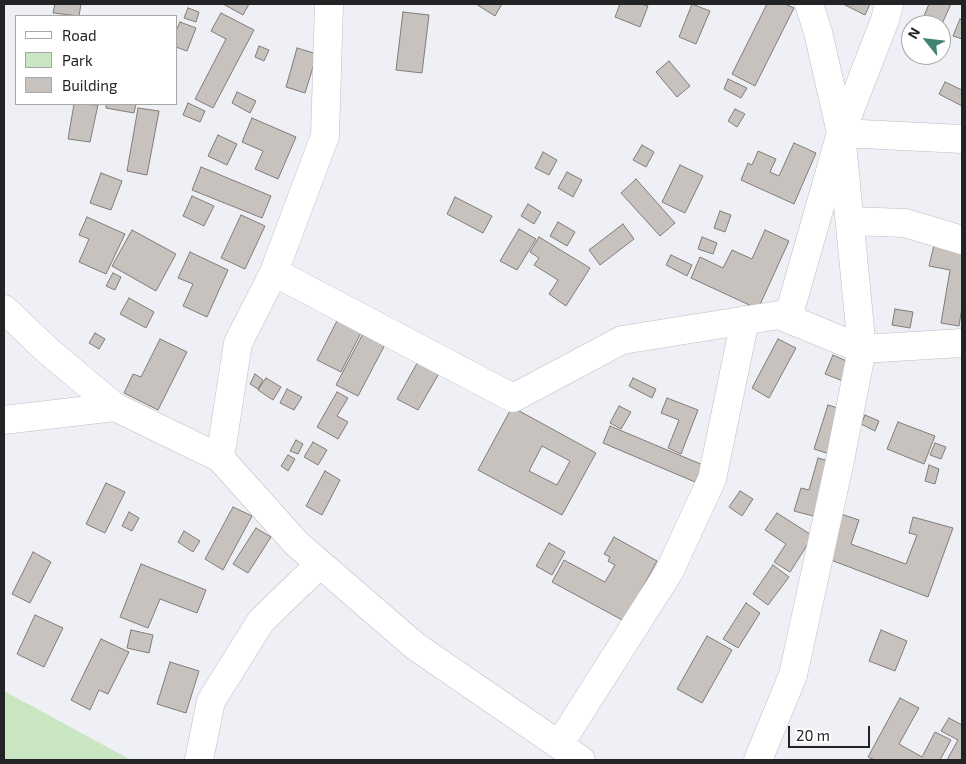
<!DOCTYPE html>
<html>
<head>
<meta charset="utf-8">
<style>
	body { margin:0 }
	#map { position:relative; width:966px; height:764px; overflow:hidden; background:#eef0f6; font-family:"Exo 2",sans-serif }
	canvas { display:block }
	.frame { position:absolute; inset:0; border:5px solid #222325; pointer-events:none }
	.legend { position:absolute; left:15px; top:15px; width:162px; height:90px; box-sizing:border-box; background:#fff; border:1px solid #a7a7a8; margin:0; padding:6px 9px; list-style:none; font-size:15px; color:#222325 }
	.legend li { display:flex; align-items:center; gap:10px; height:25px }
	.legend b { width:25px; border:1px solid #a7a7a8 }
	.north { position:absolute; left:901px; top:15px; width:50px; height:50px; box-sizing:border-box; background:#fff; border:1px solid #a7a7a8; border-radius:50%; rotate:299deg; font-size:14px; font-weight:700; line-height:20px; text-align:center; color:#222325 }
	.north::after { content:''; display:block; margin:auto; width:18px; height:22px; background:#3f8375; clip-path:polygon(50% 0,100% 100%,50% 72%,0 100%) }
	.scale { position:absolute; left:788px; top:726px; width:82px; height:22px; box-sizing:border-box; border:2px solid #222325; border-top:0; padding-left:6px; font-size:15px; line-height:18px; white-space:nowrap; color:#222325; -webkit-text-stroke:4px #fff; paint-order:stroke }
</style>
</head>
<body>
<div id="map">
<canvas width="966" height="764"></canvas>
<div class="frame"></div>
<ul class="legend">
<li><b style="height:6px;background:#fff"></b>Road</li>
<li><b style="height:14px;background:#c9e5c1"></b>Park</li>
<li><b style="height:14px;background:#c7c2bd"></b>Building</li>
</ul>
<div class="north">N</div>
<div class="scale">20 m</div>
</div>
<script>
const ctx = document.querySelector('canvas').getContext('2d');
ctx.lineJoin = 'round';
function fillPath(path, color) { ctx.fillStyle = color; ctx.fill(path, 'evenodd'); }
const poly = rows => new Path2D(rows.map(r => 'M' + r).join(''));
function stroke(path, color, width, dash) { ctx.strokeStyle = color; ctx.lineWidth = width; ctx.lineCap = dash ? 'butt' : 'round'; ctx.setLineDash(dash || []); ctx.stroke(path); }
fillPath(poly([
	[4,691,131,760,4,760]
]), '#c9e5c1');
const building = poly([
	[55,4,81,4,79,16,53,13,55,4],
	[223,4,249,4,243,15,223,4],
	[476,4,502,4,495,16,476,4],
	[620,4,641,4,648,6,640,27,615,17,620,4],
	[692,4,710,11,696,44,679,37,692,4],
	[767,4,785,4,794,8,755,86,732,74,767,4],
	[843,4,870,4,865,15,843,4],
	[929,4,951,4,941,26,926,25,921,23,929,4],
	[188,8,199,12,196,22,184,18,188,8],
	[403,12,429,15,422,73,396,70,403,12],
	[221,13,254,30,213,108,195,99,226,39,211,31,221,13],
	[960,19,962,21,962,39,953,36,960,19],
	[180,22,196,28,187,51,176,47,176,31,180,22],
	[259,46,269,50,264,61,255,57,259,46],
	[297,48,317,54,305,93,286,87,297,48],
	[669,61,690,86,677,97,656,72,669,61],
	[728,79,747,88,741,98,724,89,728,79],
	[945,82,962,90,962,106,939,94,945,82],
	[237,92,256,101,250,113,232,103,237,92],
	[188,103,205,111,200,122,183,115,188,103],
	[74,104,98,105,90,142,68,139,74,104],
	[106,104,136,104,134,113,106,108,106,104],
	[138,108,159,111,147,175,127,171,138,108],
	[735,109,745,114,737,127,728,121,735,109],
	[252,118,296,137,278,179,255,169,263,151,242,142,252,118],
	[218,135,237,144,227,165,208,156,218,135],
	[794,143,816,153,794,204,741,180,748,163,752,165,758,151,776,159,770,172,779,176,794,143],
	[642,145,654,152,646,167,633,160,642,145],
	[543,152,557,160,549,175,535,168,543,152],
	[680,165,703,176,685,213,662,202,680,165],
	[201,167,271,196,262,218,192,190,201,167],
	[567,172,582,180,573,197,558,188,567,172],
	[101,173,122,181,111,210,90,203,101,173],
	[636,179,675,223,660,236,621,193,636,179],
	[192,196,214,206,204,226,183,216,192,196],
	[455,197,492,216,483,233,447,214,455,197],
	[528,204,541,212,534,224,521,216,528,204],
	[720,211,731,215,725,232,714,228,720,211],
	[241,215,265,226,245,269,221,258,241,215],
	[87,217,125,234,106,274,79,262,89,239,79,235,87,217],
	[558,222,575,232,567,246,550,236,558,222],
	[623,224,634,239,600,265,589,250,623,224],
	[519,229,536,239,517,270,500,261,519,229],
	[132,230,176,254,156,291,112,266,132,230],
	[765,230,789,241,758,309,691,278,700,257,723,268,732,250,752,259,765,230],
	[539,237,590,268,566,306,549,294,558,280,534,265,539,258,530,252,539,237],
	[702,237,717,243,713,254,698,249,702,237],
	[934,245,962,249,962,307,959,326,941,323,950,270,929,266,934,245],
	[190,252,228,270,207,317,183,306,193,284,178,278,190,252],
	[671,255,692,265,687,276,666,265,671,255],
	[113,273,121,277,115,290,106,286,113,273],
	[129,298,154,312,146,328,120,314,129,298],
	[895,309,913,312,910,328,892,325,895,309],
	[341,313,365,325,341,372,317,360,341,313],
	[367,326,389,337,358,396,336,385,367,326],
	[95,333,105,339,99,349,89,343,95,333],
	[160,339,187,352,158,410,124,393,133,374,141,377,160,339],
	[778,339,796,348,769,398,752,388,778,339],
	[833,355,851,363,843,381,825,374,833,355],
	[420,358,441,370,418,410,397,399,420,358],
	[255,374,263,380,258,389,250,384,255,374],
	[266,378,281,387,273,400,258,390,266,378],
	[633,378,656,389,652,398,629,386,633,378],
	[287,389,302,397,294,410,280,403,287,389],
	[337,392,348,398,337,416,348,422,338,439,317,427,337,392],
	[667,398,698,410,681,454,668,448,679,420,661,413,667,398],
	[828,405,847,411,833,455,814,449,828,405],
	[619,406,631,412,621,429,610,423,619,406],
	[512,407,596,453,562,515,478,470,512,407],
	[542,446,570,461,557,485,529,471,542,446],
	[865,415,879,421,875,431,861,424,865,415],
	[898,422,935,436,924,464,887,449,898,422],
	[610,426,703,465,695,482,603,443,610,426],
	[296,440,303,444,298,454,290,451,296,440],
	[313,442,327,450,318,465,304,457,313,442],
	[935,443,946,447,941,459,930,455,935,443],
	[288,455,295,459,288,471,281,466,288,455],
	[818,458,832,462,817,517,794,511,801,488,809,490,818,458],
	[929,465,939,469,935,484,925,481,929,465],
	[325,471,340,480,322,515,306,506,325,471],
	[106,483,125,492,105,533,86,524,106,483],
	[740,491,753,499,742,516,729,507,740,491],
	[233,507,252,516,223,570,205,559,233,507],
	[129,512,139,518,132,531,122,526,129,512],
	[777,513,813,536,790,572,774,562,786,544,765,530,777,513],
	[838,513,859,520,851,544,906,564,917,535,909,533,913,517,953,528,928,597,823,557,838,513],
	[256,528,271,537,248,573,233,564,256,528],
	[184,531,200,541,193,552,178,542,184,531],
	[614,537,657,561,624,621,552,582,564,560,605,582,615,565,608,561,610,557,604,554,614,537],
	[549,543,565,552,552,575,536,566,549,543],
	[33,552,51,562,30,603,12,594,33,552],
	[141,564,206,590,197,613,160,599,148,628,120,617,141,564],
	[773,565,789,577,768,605,753,594,773,565],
	[746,603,760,613,738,648,723,639,746,603],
	[35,615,63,628,44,667,17,654,35,615],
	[131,630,153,635,149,653,127,648,131,630],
	[881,630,907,641,895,671,869,661,881,630],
	[707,636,732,650,702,703,677,689,707,636],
	[101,639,129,652,108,694,99,690,90,710,71,700,101,639],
	[170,662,199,671,186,713,157,704,170,662],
	[900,698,919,708,899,744,922,757,935,732,951,740,940,760,875,760,868,757,900,698],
	[949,718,962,725,962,760,947,760,958,740,941,731,949,718]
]);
fillPath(building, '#c7c2bd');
stroke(building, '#807c77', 1);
const minor = poly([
	[889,4,885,20,841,133,962,139],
	[850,221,905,223,962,240],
	[274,272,513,398,622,340,779,315,862,349,962,343],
	[4,309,47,350,115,407,220,458,297,544,415,646,581,760],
	[788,318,841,133,818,32,809,4],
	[4,420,115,407],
	[220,458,238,343,274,272,325,136,329,4],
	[559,745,669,572,712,479,745,320],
	[199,760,211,701,261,621,320,564],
	[758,760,793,675,839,465,862,349,841,133]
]);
stroke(minor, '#bdbec5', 29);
stroke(minor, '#fff', 28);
</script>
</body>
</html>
